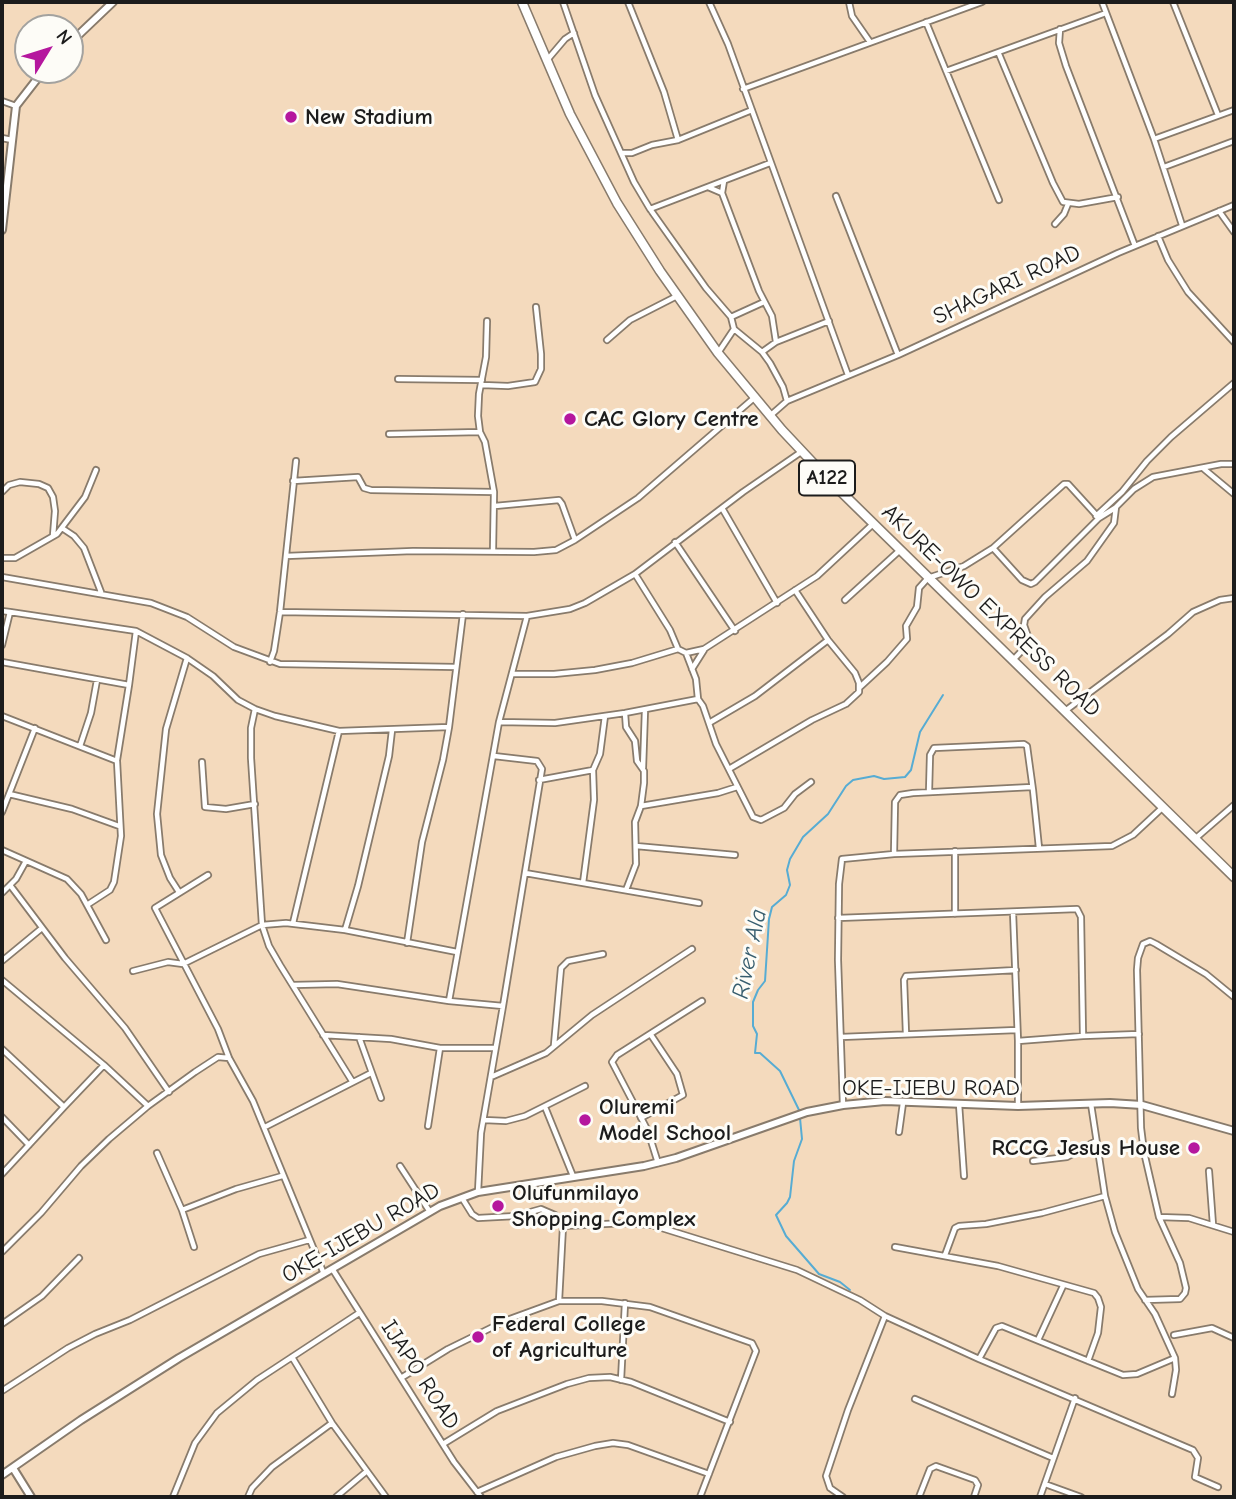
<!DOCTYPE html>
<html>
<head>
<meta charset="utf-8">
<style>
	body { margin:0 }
	#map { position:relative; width:1236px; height:1499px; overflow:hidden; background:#f4dabd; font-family:"Comic Neue",sans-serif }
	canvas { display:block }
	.frame { position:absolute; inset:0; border:4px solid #1c1c1c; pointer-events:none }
	.north { position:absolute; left:14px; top:14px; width:70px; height:70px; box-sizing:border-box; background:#fdfcf7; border:2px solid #a3a29f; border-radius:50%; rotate:52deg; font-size:19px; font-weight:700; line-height:28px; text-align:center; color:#1c1c1c }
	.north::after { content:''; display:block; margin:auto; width:24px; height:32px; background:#b5179e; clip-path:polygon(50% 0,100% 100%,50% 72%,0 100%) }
</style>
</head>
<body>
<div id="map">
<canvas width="1236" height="1499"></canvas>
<div class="frame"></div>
<div class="north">N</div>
</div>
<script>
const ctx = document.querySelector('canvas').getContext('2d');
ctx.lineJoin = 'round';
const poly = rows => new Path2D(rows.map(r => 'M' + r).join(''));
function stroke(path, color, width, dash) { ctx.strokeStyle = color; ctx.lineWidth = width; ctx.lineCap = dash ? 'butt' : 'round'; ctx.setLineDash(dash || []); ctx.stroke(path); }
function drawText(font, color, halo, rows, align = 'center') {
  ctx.font = font + ' "Comic Neue",sans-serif'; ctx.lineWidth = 6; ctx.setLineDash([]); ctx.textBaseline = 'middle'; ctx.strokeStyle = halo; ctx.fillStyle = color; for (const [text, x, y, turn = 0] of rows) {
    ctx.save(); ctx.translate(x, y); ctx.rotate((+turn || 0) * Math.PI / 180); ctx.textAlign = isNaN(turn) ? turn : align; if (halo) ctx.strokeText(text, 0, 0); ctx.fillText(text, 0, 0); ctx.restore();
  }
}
stroke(poly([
	[800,1112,780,1071,760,1053,755,1053,757,1034,753,1026,753,1002,758,990,765,981,769,919,772,907,786,895,790,885,787,870,790,859,803,837,828,814,846,786,853,780,874,776,884,779,905,777,911,770,920,732,943,695],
	[800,1118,802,1139,794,1161,790,1197,787,1203,776,1215,786,1236,819,1274,840,1282,850,1290]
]), '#57acd3', 2);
const street = poly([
	[563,2,595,95,634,182,650,209,706,288,731,317,734,329,718,353],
	[628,2,664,92,678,140],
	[709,2,728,44,848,375],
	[849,2,852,16,870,42],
	[1102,2,1154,139,1182,225],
	[1173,2,1218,115],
	[926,22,999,200],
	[1060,29,1059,43,1066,66,1135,246],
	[999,54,1053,183,1063,202,1079,204,1118,197],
	[548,59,565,39,574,33],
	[946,71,1106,13],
	[743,89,982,2],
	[2,101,16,106],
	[2,138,12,140],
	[1154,139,1234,110],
	[621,153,632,153,652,145,678,140,752,110],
	[1164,167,1234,141],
	[724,181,722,193,759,291,772,316,776,342,829,321],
	[708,187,722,193],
	[836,196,898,355],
	[650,209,770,163],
	[1219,211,1234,232],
	[1055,224,1064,214,1068,204],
	[1158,236,1168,260,1188,292,1234,342],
	[731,317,764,302],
	[487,321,486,357,479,394,478,416,480,432,485,442,494,492,493,550],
	[734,329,762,352,770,363,783,387,787,401],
	[607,340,630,320,677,296],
	[762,352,776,342],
	[398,379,482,380],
	[482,385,508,386,535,382,541,369,541,354,536,307],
	[771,415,787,401,898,355,1118,253,1234,205],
	[389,434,480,432],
	[1204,469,1234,494],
	[293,481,358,477,364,488,371,490,494,492],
	[2,492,9,485,20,482,39,484,48,488,53,497,55,511,53,536],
	[495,506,559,500,562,504,575,540],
	[722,508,777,603],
	[1096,516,1122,492,1147,461,1171,437,1234,383],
	[62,528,74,536,84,548,101,592],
	[675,542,735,631],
	[993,548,1022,580,1031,584,1035,582,1099,518,1115,508],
	[286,556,413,551,534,552,556,550,575,540,638,498,754,398],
	[2,558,15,558,57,534,85,497,96,470],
	[635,574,670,630,678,649,686,653,704,649,817,576,873,524],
	[2,577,151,603,187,617,234,647,280,664,456,667],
	[845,600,899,551],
	[2,611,10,612,2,645],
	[10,612,136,631,187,658,213,676,238,700,255,709,275,716,339,731,449,727],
	[280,612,527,616,570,609,585,603,635,574,743,492,801,452],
	[686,653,696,679,698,699,703,706,716,744,753,817,761,820,784,808,795,794,811,782],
	[1014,659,1030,642,1024,625,1025,619,1045,597,1087,561,1114,523,1116,507,1134,489,1153,477,1221,464,1234,464],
	[2,662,129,685,117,760],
	[270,662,274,651,280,612,296,461],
	[692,669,704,650],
	[512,674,554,674,595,670,632,663,678,649],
	[129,685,136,631],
	[860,687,887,662,907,639,906,626,917,607,919,588,928,578,964,566,993,548,1064,484,1068,484,1099,518],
	[255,709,251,728,251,758,262,925,269,946,280,965,352,1081],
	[1065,711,1168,634,1193,612,1220,600,1234,598],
	[625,713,626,727,635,741,637,761,644,771,644,783,641,806,635,822,636,864,626,890],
	[2,716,117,761,121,836,114,882,110,890,87,905],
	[499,722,555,723,625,713,698,699],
	[709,723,755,696,828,640],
	[80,746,91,713,97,680],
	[494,756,537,761,542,769,503,1006],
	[202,762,205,807,226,809,255,804],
	[643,768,645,710],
	[729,769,812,720,846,704,859,692,859,683,855,673,828,640,795,590],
	[539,780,593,770],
	[929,792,930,755,934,748,1024,744,1027,746,1033,790,1039,848],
	[9,794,72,809,119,826],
	[641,806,718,793,737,787],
	[2,812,35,728],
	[1196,838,1234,805],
	[636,846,735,855],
	[2,850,67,879,81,894,106,940],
	[955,851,955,914],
	[894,854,895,802,900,795,913,793,1032,787],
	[525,873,699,903],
	[208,875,155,908,218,1029,229,1058,253,1101,324,1274],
	[583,883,594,800,593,770,600,754,605,716],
	[10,885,65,958,125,1028,169,1092],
	[179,892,170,878,161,855,157,814,166,729,187,658],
	[2,893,16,879,26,861],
	[1013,912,1018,1041,1018,1106],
	[838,918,1077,909,1081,917,1083,1036],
	[293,923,339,731],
	[345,930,358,886,389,756,392,730],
	[407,943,422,842,443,760,449,727,463,614],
	[2,961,42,928],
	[133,971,168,962,183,964,262,925,286,923,345,930,457,952],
	[2,980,104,1065,148,1106],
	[293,985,337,984,449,1001,503,1006,481,1133,478,1192],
	[449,1001,499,722,527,616],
	[906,1034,904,980,906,976,1016,970],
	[323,1035,391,1039,440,1048,495,1048],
	[359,1037,381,1098],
	[841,1037,1017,1030],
	[1018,1041,1083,1036,1139,1034],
	[554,1045,561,968,568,961,603,954],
	[2,1049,64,1107,104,1065],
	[491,1077,546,1053,592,1015,692,949],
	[959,1104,964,1176],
	[1091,1104,1105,1196,1115,1232,1138,1289,1155,1314,1175,1358,1176,1370,1172,1394],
	[843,1105,838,960,839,884,842,859,894,854,1112,846,1133,835,1162,808],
	[545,1107,573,1176],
	[2,1117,29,1145],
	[641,1118,683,1095,677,1074,651,1035],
	[484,1120,506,1121,525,1116,585,1086],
	[428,1126,440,1048],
	[265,1127,371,1073],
	[899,1132,903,1103],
	[157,1153,182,1210],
	[1033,1161,1067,1157,1096,1141],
	[658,1163,648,1131,612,1062,617,1055,702,1001],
	[400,1166,430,1212],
	[1209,1171,1213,1225],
	[2,1174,64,1107],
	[462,1198,472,1214,478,1218,516,1216,541,1209,555,1215,563,1226,559,1301],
	[1159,1217,1189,1218,1234,1232],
	[563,1226,626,1223,652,1225,797,1270,860,1300,885,1316,979,1359,1193,1450,1198,1458,1195,1477,1218,1487],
	[194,1247,182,1210,236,1189,282,1176],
	[895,1247,998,1266,1094,1293,1098,1298,1101,1307,1098,1333,1088,1361],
	[2,1252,41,1213,81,1166,109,1139,148,1106,195,1072,218,1057,229,1058],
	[945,1255,955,1228,959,1226,986,1224,1042,1213,1105,1196],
	[333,1270,454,1462,481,1497],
	[1145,1300,1180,1299,1185,1293,1186,1288,1180,1263,1159,1217,1144,1152,1141,1128,1137,970,1138,958,1143,944,1150,941,1156,944,1206,974,1234,997],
	[2,1324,42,1296,79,1258],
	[1174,1335,1212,1328,1234,1338],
	[1038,1340,1063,1286],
	[292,1357,332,1423,386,1497],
	[979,1359,996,1328,1002,1326,1123,1375,1137,1374,1175,1358],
	[401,1378,448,1349,507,1320,559,1301,602,1301,650,1307,752,1343,756,1351,700,1497],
	[621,1380,625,1303],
	[2,1391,68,1348,95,1334,130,1320,259,1254,309,1240],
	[915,1399,1053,1458],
	[443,1444,497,1411,567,1384,589,1378,610,1377,631,1382,730,1422],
	[1045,1484,1081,1497],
	[477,1492,556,1457,595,1446,613,1443,628,1445,709,1474],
	[173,1497,195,1443,217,1413,257,1380,359,1313],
	[248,1497,252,1488,272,1467,332,1423],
	[336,1497,367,1471],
	[843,1497,830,1488,826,1476,848,1410,885,1316],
	[919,1497,930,1469,936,1466,975,1480,978,1485,974,1497],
	[1040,1497,1075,1398]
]);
const secondary = poly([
	[70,43,113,2],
	[2,230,16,106,44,70],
	[13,1468,31,1497],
	[2,1475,81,1420,179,1358,440,1206,478,1192,644,1166,676,1158,807,1112,843,1105,885,1101,1018,1106,1110,1103,1142,1105,1234,1131]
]);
const highway = poly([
	[522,2,570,114,617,203,660,271,718,353,782,430,829,480,1234,877]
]);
stroke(street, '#887b6c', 8);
stroke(secondary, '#887b6c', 10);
stroke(highway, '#887b6c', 11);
stroke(street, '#fff', 4.5);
stroke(secondary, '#fff', 6);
stroke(highway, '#fff', 8);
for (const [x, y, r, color] of [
	[291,117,7,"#b5179e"],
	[570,419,7,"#b5179e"],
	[585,1120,7,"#b5179e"],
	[1194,1148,7,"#b5179e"],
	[498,1206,7,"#b5179e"],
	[478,1337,7,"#b5179e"]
]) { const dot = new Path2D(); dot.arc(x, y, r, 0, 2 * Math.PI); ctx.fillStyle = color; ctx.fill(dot); stroke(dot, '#fdfcf7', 2.5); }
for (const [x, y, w] of [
	[827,478,56]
]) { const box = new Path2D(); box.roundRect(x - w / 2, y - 17.5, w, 35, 5); ctx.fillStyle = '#fdfcf7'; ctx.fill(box); stroke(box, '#1c1c1c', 2); }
drawText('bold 21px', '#1c1c1c', null, [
	["A122",827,478]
]);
drawText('bold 23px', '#1c1c1c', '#fdfcf7', [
	["New Stadium",305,117],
	["CAC Glory Centre",584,419],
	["Oluremi",599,1107],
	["Model School",599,1133],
	["RCCG Jesus House",1180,1148,"right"],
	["Olufunmilayo",512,1193],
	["Shopping Complex",512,1219],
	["Federal College",492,1324],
	["of Agriculture",492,1350]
], 'left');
drawText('23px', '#1c1c1c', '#fdfcf7', [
	["SHAGARI ROAD",1007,285,-25],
	["AKURE-OWO EXPRESS ROAD",991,611,44],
	["OKE-IJEBU ROAD",931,1088],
	["OKE-IJEBU ROAD",361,1233,-30],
	["IJAPO ROAD",420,1375,57]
]);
drawText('italic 24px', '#375d6e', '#fdfcf7', [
	["River Ala",750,954,-78]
]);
</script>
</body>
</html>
